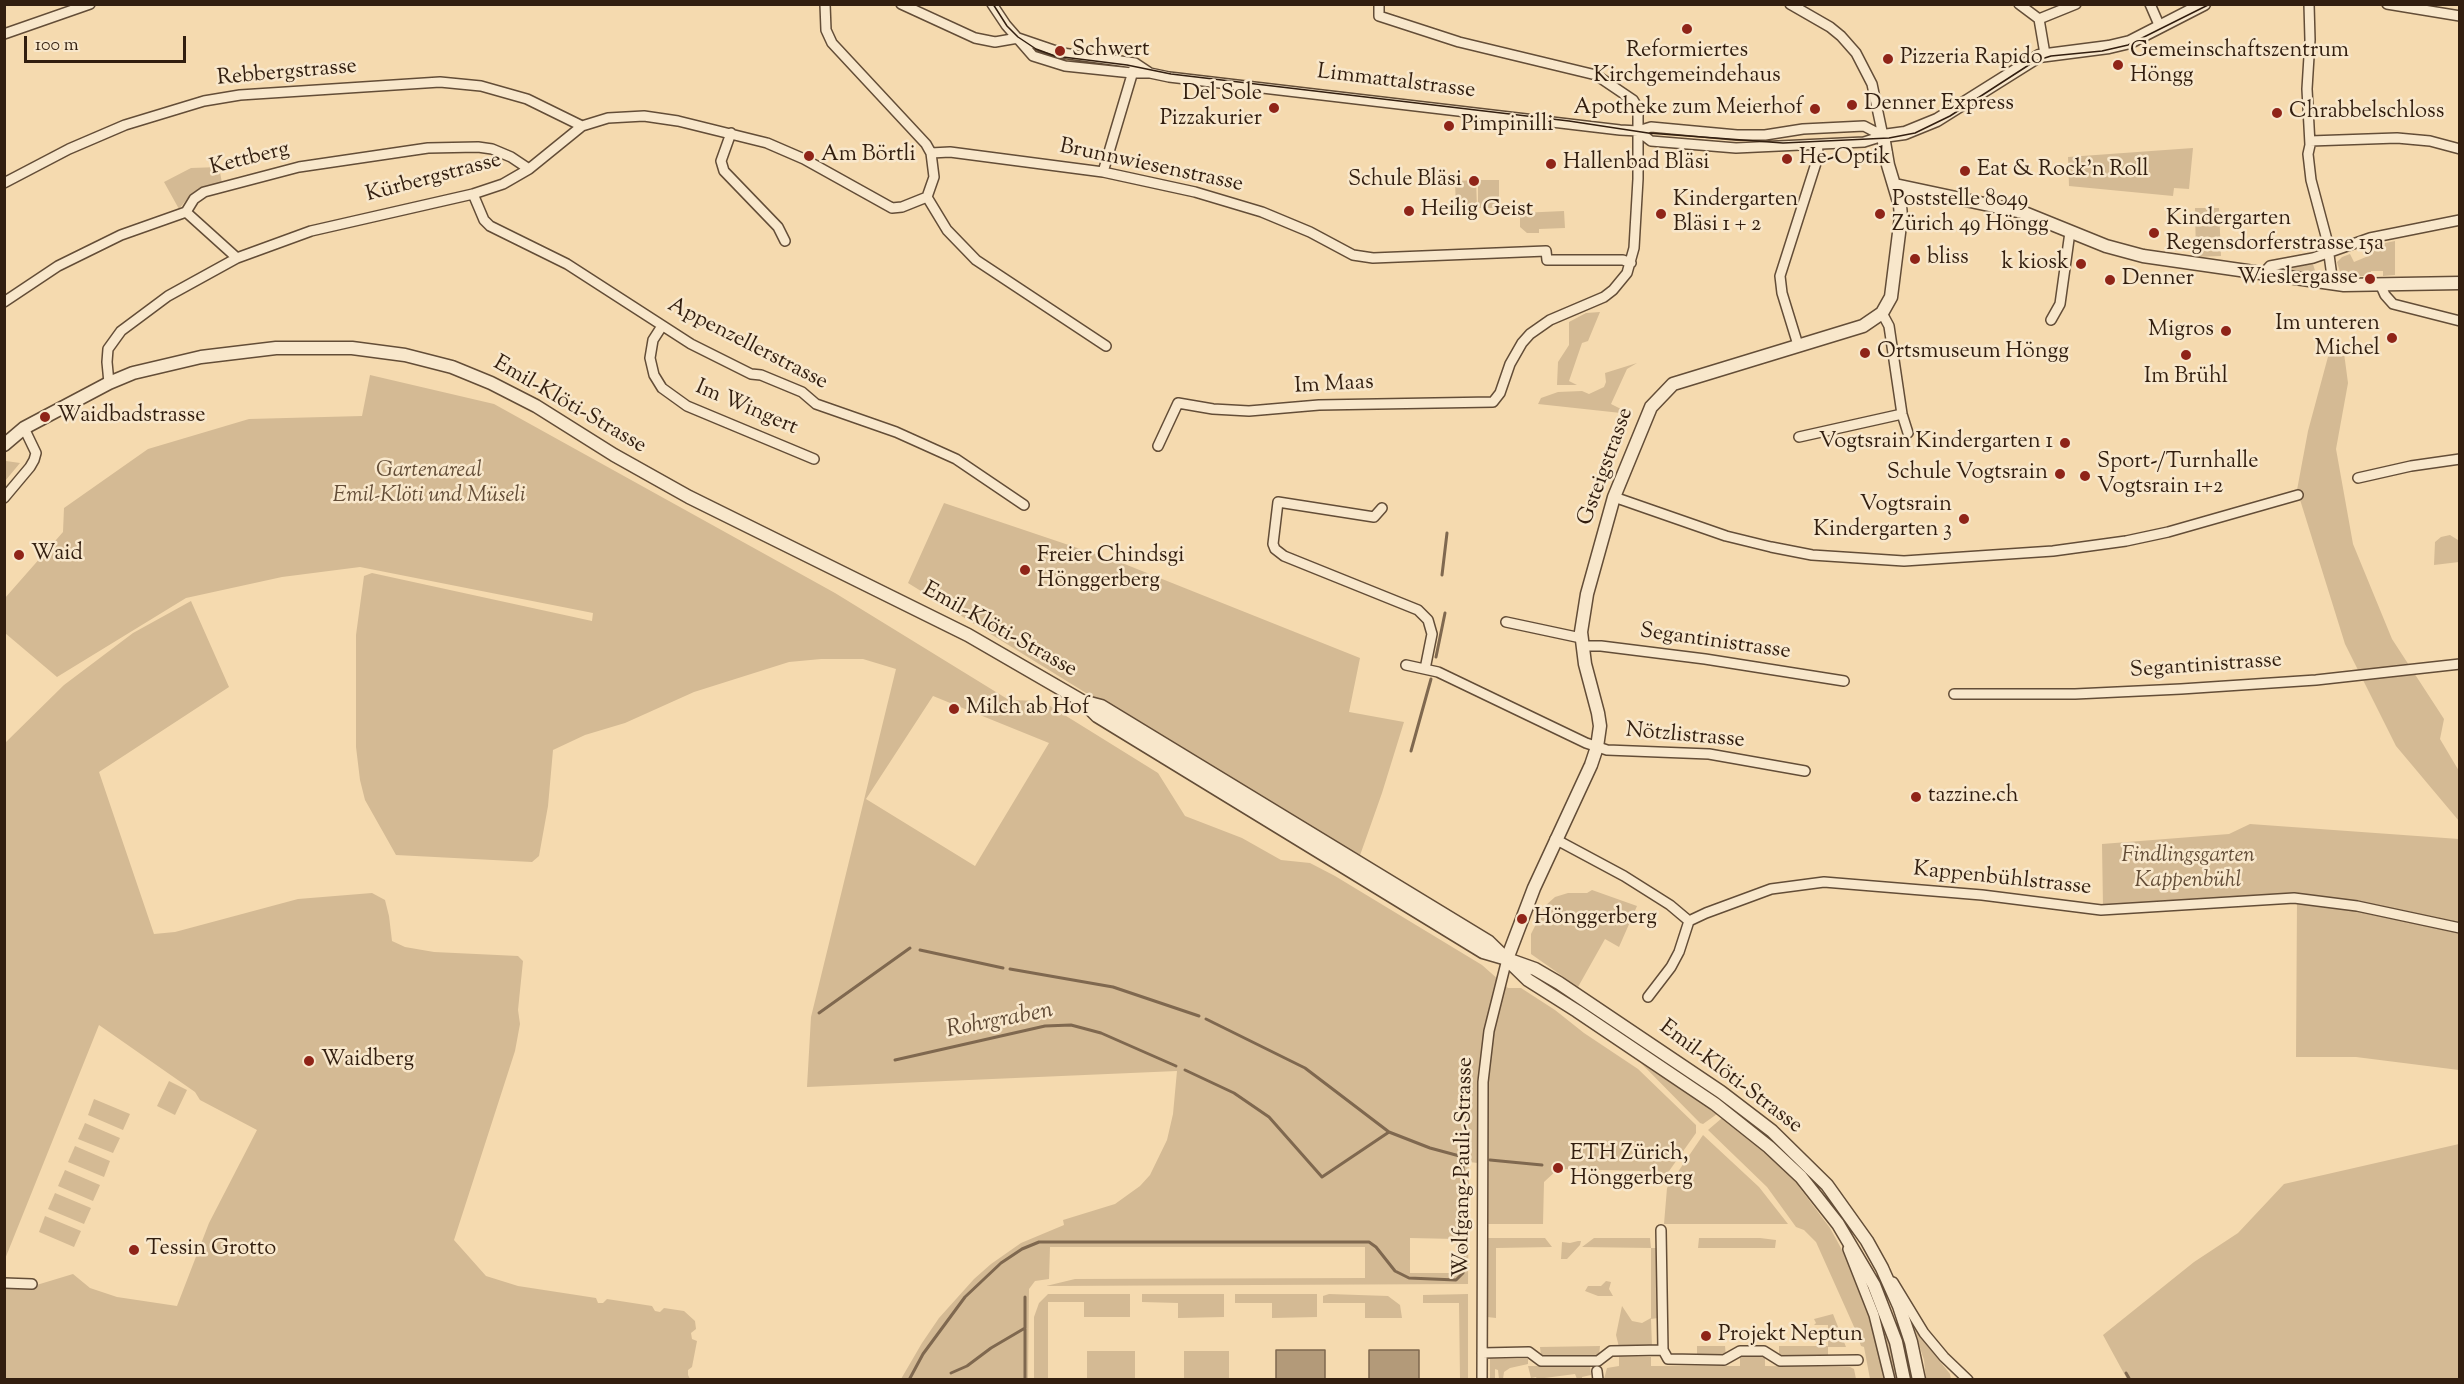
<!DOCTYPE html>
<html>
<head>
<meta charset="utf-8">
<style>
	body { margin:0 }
	#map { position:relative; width:2464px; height:1384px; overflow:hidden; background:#f5daaf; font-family:"Sorts Mill Goudy",serif }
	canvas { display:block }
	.frame { position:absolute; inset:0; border:6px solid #321e0f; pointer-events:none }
	.scale { position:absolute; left:24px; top:36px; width:162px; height:27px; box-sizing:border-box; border:3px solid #321e0f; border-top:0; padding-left:8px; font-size:18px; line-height:21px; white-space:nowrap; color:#321e0f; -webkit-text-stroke:4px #f8e7cb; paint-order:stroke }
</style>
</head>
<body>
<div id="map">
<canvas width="2464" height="1384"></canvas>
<div class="frame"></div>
<div class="scale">100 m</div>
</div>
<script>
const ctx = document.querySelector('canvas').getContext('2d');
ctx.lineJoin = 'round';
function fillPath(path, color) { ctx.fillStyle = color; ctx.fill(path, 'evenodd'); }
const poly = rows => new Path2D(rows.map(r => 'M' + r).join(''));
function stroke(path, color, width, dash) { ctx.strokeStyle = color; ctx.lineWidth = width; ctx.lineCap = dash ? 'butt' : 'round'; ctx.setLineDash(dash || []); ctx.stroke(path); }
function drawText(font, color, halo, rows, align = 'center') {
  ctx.font = font + ' "Sorts Mill Goudy",serif'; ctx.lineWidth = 5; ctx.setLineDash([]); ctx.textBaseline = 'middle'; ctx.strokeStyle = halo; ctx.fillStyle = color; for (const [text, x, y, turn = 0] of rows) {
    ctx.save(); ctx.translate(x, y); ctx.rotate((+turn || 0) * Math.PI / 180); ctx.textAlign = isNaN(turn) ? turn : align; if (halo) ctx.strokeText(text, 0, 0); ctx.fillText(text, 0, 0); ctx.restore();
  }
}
fillPath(poly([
	[2193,148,2189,189,2174,188,2173,196,2069,186,2068,157],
	[219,167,222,183,201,188,187,199,179,209,164,182,191,168],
	[1476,180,1477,208,1456,209,1455,181],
	[1478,180,1499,180,1499,208,1478,208],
	[2195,208,2219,208,2221,256,2196,257],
	[1564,211,1565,228,1539,229,1539,233,1527,233,1520,227,1520,213],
	[2395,241,2395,275,2383,276,2383,271,2371,271,2371,276,2349,276,2340,272,2337,262,2342,257,2350,254,2354,262,2373,254,2370,246],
	[2313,264,2316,274,2285,270,2285,268],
	[1600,312,1588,341,1582,343,1569,381,1577,385,1557,385,1558,362,1569,345,1569,322,1586,313],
	[2329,353,2344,353,2348,383,2336,449,2353,544,2392,639,2444,719,2440,739,2459,771,2459,821,2396,746,2345,644,2297,490,2308,431],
	[1637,363,1627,369,1611,404,1621,409,1621,413,1538,404,1541,398,1558,392,1582,391,1589,394,1604,387,1606,382,1605,373],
	[370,375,494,404,835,593,1009,700,1042,701,1158,773,1185,816,1242,838,1281,860,1310,863,1335,876,1482,965,1508,988,1521,988,1555,1010,1584,1033,1638,1069,1696,1125,1696,1133,1662,1181,1646,1171,1558,1169,1544,1182,1543,1224,1487,1224,1487,1164,1469,1162,1468,1284,1046,1286,1075,1279,1365,1278,1365,1247,1050,1247,1049,1279,1035,1281,1029,1289,1028,1379,901,1379,922,1343,939,1318,974,1279,991,1264,1021,1243,1064,1225,1063,1220,1115,1204,1140,1186,1150,1175,1167,1140,1173,1114,1177,1071,807,1087,811,1017,896,669,863,659,821,659,789,662,694,692,625,723,585,735,553,750,548,806,539,856,532,862,396,855,365,800,360,780,356,747,356,635,364,576,372,573,592,621,593,613,360,567,282,577,186,598,57,677,5,633,5,598,63,532,64,508,148,449,249,419,362,416],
	[933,696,1049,743,975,866,866,799],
	[1410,1238,1456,1239,1457,1273,1410,1273],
	[6,461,20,463,5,481,5,463],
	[944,503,1122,563,1360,658,1349,712,1404,722,1382,793,1358,861,908,583],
	[2450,535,2458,540,2459,562,2434,565,2435,542,2441,537],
	[191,601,229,687,99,772,154,934,175,932,298,899,372,893,385,900,389,916,392,941,405,947,434,952,518,956,523,961,518,1010,520,1024,515,1051,454,1240,486,1276,518,1286,596,1298,598,1303,603,1303,607,1299,652,1306,655,1311,660,1312,664,1308,684,1311,695,1321,696,1329,691,1333,692,1339,697,1341,692,1367,688,1370,688,1375,690,1379,5,1379,5,1288,30,1287,73,1274,90,1288,117,1297,177,1306,209,1223,257,1130,200,1100,195,1092,99,1025,5,1259,5,743,64,685,133,633],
	[2250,824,2459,839,2459,925,2374,906,2325,897,2294,895,2103,907,2102,844,2229,834],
	[1592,890,1637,906,1619,947,1605,939,1578,987,1531,954,1531,934,1545,906,1555,897,1568,893,1587,893],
	[2297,901,2369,911,2459,932,2459,1070,2356,1057,2296,1057],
	[1632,1054,1690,1094,1717,1114,1703,1124,1700,1123],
	[169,1081,187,1090,175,1115,157,1106],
	[94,1099,130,1114,123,1130,88,1115],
	[1722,1118,1765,1151,1790,1175,1830,1228,1847,1259,1892,1370,1882,1329,1885,1328,1899,1379,1870,1379,1864,1347,1861,1346,1855,1329,1816,1242,1804,1230,1796,1227,1767,1187,1708,1130],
	[85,1123,120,1138,113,1153,78,1139],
	[1703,1135,1759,1187,1788,1224,1664,1224,1667,1188],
	[2459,1144,2459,1379,2127,1379,2103,1335,2194,1262,2238,1233,2284,1184],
	[75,1146,110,1161,104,1177,68,1162],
	[65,1170,100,1185,93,1201,58,1186],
	[55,1193,91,1208,84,1224,48,1209],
	[45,1216,81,1231,74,1247,39,1232],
	[1487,1238,1545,1238,1552,1247,1496,1248,1496,1318,1487,1317],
	[1594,1238,1650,1238,1651,1248,1657,1248,1658,1318,1651,1319,1652,1347,1619,1347,1616,1335,1622,1306,1632,1321,1642,1323,1651,1318,1651,1248,1582,1247],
	[1699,1238,1760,1238,1776,1240,1775,1248,1698,1248],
	[1578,1241,1581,1241,1580,1245,1567,1259,1561,1259,1562,1242,1570,1243],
	[1606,1281,1611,1282,1609,1289,1613,1296,1598,1296,1585,1291,1588,1286,1601,1286],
	[1048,1294,1130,1294,1130,1317,1084,1317,1084,1302,1048,1302,1048,1379,1034,1379,1034,1317,1039,1303],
	[1142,1294,1224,1294,1224,1317,1178,1318,1178,1303,1142,1302],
	[1235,1294,1317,1294,1317,1317,1272,1318,1272,1303,1235,1303],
	[1329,1294,1388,1296,1400,1305,1402,1318,1365,1318,1365,1303,1323,1303,1323,1296],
	[1468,1294,1468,1379,1460,1379,1459,1303,1423,1303,1423,1295],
	[1833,1314,1846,1347,1828,1347,1828,1356,1779,1356,1779,1346,1828,1346,1828,1325,1814,1325,1816,1323,1814,1319],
	[1911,1320,1922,1339,1950,1374,1951,1379,1926,1379,1924,1360],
	[1600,1346,1599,1356,1541,1356,1540,1347],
	[1697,1346,1725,1346,1726,1356,1697,1356],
	[1087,1351,1135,1351,1135,1379,1087,1379],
	[1184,1351,1229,1351,1229,1379,1184,1379],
	[1619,1357,1651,1357,1651,1366,1740,1366,1740,1357,1765,1357,1765,1366,1850,1367,1854,1369,1856,1379,1604,1379,1607,1368,1619,1366],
	[1490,1359,1528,1359,1528,1364,1510,1368,1504,1372,1503,1379,1499,1379,1498,1370,1495,1369,1495,1379,1490,1379],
	[1528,1366,1590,1366,1591,1375,1582,1377,1582,1379,1577,1379,1575,1374,1537,1379,1536,1377,1531,1378]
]), '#d4ba94');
const water = poly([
	[1276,1350,1325,1350,1325,1379,1276,1379,1276,1350],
	[1369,1350,1419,1350,1419,1379,1369,1379,1369,1350]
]);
fillPath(water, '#b39a79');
stroke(water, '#7f684f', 1.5);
stroke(poly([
	[1442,575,1447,533],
	[1436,657,1445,613],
	[1411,751,1431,679],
	[920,950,1003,968],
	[1010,969,1113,987,1199,1016],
	[819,1013,910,948],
	[1206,1019,1305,1068,1389,1132,1430,1148,1467,1158],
	[895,1060,1045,1026,1071,1025,1101,1033,1176,1066],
	[1185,1070,1234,1093,1269,1117,1322,1177,1389,1132],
	[1490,1160,1542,1165],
	[1025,1297,1025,1380],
	[951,1373,967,1366,991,1348,1025,1328],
	[2126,1373,2130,1380],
	[909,1380,923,1354,965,1297,1001,1263,1022,1249,1039,1242,1369,1242,1376,1247,1395,1271,1409,1278,1456,1280,1463,1273,1463,1165,1461,1157]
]), '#7f684f', 3);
const minor = poly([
	[901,4,975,38,995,42,1018,38],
	[992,4,1006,25,1033,56,1065,66,1132,73,1150,73,1169,77,1620,130,1638,131,1651,127,1737,135,1765,135,1803,129,1864,126,1883,136],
	[1790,4,1830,27,1841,36,1856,53,1872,84,1883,136],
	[2019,4,2039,19,2045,54],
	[2150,4,2160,27],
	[2309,4,2310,40,2307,89,2310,145,2308,154,2311,180,2327,240,2333,284],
	[2387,4,2460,16],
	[2039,19,2076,4],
	[4,34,90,4],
	[1018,38,1062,53,1135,63,1150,73],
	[1638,131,1651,141,1736,148,1864,142,1883,136],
	[731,133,721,161,724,171,778,227,785,241],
	[2310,141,2397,138,2430,141,2460,149],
	[931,153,950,152,1103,172,1195,192,1262,212,1310,232,1353,255,1373,258,1546,251,1547,260,1623,260,1631,263],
	[1103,172,1134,68],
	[4,183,69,149,125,125,204,101,240,95,440,82,481,86,527,99,582,126],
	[473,194,484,220,490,226,567,264,691,344,751,374,761,375,802,392,816,404,896,432,956,459,1024,505],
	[927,197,947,230,976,260,1106,346],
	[186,212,237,258],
	[2262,275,2270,266,2313,258,2370,238,2460,220],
	[2381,286,2385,295,2393,304,2460,321],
	[4,302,58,266,121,235,186,212,194,199,204,192,299,167,428,148,478,147,492,149,511,157,529,169],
	[1882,313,1889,326,1902,414,1908,433],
	[2051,320,2060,304,2070,232],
	[662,326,653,340,650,358,654,375,662,388,687,406,814,459],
	[1798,345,1782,293,1780,276,1817,160,1818,145],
	[109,383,107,362,108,349,121,331,168,296,237,258,311,231,473,194,503,184,529,169,582,126,608,118,644,116,678,121,767,143,804,159,892,208,902,207,927,197,934,177,931,153,926,144,832,43,826,30,825,4],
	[1799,437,1902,414],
	[1158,446,1178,403,1213,409,1249,411,1319,405,1493,402,1500,393,1510,364,1522,343,1530,334,1550,320,1604,297,1613,290,1627,273,1634,248,1638,179,1638,108,1633,100,1596,75,1459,42,1379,16,1379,4],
	[2358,478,2411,466,2460,459],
	[1614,497,1726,536,1771,547,1812,555,1904,561,2053,551,2126,541,2168,532,2298,495],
	[4,498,30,467,34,460,36,453,24,428],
	[1382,508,1374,517,1278,502,1273,544,1275,549,1284,556,1418,610,1428,620,1432,634,1425,669],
	[1506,622,1581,638],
	[1582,646,1601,646,1705,659,1844,681],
	[1406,665,1438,672,1586,743,1607,750,1709,754,1805,771],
	[1954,694,2075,694,2181,689,2316,680,2460,664],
	[1555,839,1624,876,1670,905,1689,921],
	[1689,921,1706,913,1771,889,1824,882,1982,895,2101,910,2294,898,2357,906,2460,928],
	[1648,997,1671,967,1679,952,1689,921],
	[1661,1230,1663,1350],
	[1848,1249,1874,1315,1890,1380],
	[1893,1282,1924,1333,1944,1357,1968,1380],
	[4,1283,32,1284],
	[1663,1350,1668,1359,1724,1360,1740,1351,1764,1351,1780,1361,1858,1360],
	[1482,1353,1529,1352,1541,1361,1598,1361,1611,1351,1663,1350],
	[1597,1371,1598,1380],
	[1482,1380,1483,1082,1489,1031,1507,959]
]);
const tertiary = poly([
	[1895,185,2022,212,2106,246,2143,256,2344,285,2460,283],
	[4,445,24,428,109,383,133,373,201,357,276,348,352,348,405,355,452,367,491,383,536,406,614,455,689,497,968,635,1082,701,1101,706,1489,942,1528,980,1577,1011,1715,1104,1769,1147,1801,1177,1838,1224,1874,1285,1896,1342,1904,1380],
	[1083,702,1097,716,1483,952,1507,959,1535,969,1559,983,1721,1092,1772,1131,1827,1185,1867,1241,1882,1268,1899,1306,1911,1342,1919,1380],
	[1507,959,1534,888,1591,765,1597,747,1600,726,1598,713,1585,664,1581,632,1587,594,1614,497,1651,407,1673,384,1863,326,1882,313,1891,297,1901,217,1900,205,1888,165,1883,136,1905,133,1937,120,2039,56,2109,47,2130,42,2204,4]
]);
stroke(minor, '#634d37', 12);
stroke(tertiary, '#634d37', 15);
stroke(minor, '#f8e7cb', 9);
stroke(tertiary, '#f8e7cb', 12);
stroke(poly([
	[993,4,1007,26,1018,37,1036,49,1055,56,1127,65,1171,74,1569,121,1648,133,1783,143,1889,138,1915,133,1950,116,2035,61,2051,56,2102,51,2128,45,2210,4]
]), '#321e0f', 1.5);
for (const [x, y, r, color] of [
	[1687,29,6,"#8f2418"],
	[1060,51,6,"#8f2418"],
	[1888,59,6,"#8f2418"],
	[2118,65,6,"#8f2418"],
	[1852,105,6,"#8f2418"],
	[1274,108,6,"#8f2418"],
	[1815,109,6,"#8f2418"],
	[2277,113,6,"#8f2418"],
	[1449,126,6,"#8f2418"],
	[809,156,6,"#8f2418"],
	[1787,159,6,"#8f2418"],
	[1551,164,6,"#8f2418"],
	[1965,171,6,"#8f2418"],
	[1474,181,6,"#8f2418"],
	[1409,211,6,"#8f2418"],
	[1661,214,6,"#8f2418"],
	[1880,214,6,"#8f2418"],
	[2154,233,6,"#8f2418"],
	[1915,259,6,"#8f2418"],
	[2081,264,6,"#8f2418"],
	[2370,279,6,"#8f2418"],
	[2110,280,6,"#8f2418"],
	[2226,331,6,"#8f2418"],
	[2392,338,6,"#8f2418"],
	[1865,353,6,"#8f2418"],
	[2186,355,6,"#8f2418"],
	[45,417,6,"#8f2418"],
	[2065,443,6,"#8f2418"],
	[2060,474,6,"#8f2418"],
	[2085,476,6,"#8f2418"],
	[1964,519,6,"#8f2418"],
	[19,555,6,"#8f2418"],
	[1025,570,6,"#8f2418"],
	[954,709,6,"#8f2418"],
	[1916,797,6,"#8f2418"],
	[1522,919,6,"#8f2418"],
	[309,1061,6,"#8f2418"],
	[1558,1168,6,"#8f2418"],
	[134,1250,6,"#8f2418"],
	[1706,1336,6,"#8f2418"]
]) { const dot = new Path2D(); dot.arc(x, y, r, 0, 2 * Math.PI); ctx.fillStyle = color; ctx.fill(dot); stroke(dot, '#f8e7cb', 2); }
drawText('22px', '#321e0f', '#f8e7cb', [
	["Schwert",1072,51],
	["Reformiertes",1687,52,"center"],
	["Kirchgemeindehaus",1687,77,"center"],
	["Gemeinschaftszentrum",2130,52],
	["Höngg",2130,77],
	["Pizzeria Rapido",1900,59],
	["Del Sole",1262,95,"right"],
	["Pizzakurier",1262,120,"right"],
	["Denner Express",1864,105],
	["Apotheke zum Meierhof",1803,109,"right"],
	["Chrabbelschloss",2289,113],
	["Pimpinilli",1461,126],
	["Am Börtli",821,156],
	["He-Optik",1799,159],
	["Hallenbad Bläsi",1563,164],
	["Eat & Rock'n Roll",1977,171],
	["Schule Bläsi",1462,181,"right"],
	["Kindergarten",1673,201],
	["Bläsi 1 + 2",1673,226],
	["Poststelle 8049",1892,201],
	["Zürich 49 Höngg",1892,226],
	["Heilig Geist",1421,211],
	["Kindergarten",2166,220],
	["Regensdorferstrasse 15a",2166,245],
	["bliss",1927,259],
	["k kiosk",2069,264,"right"],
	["Wieslergasse",2358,279,"right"],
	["Denner",2122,280],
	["Im unteren",2380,325,"right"],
	["Michel",2380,350,"right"],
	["Migros",2214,331,"right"],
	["Ortsmuseum Höngg",1877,353],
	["Im Brühl",2186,378,"center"],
	["Waidbadstrasse",57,417],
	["Vogtsrain Kindergarten 1",2053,443,"right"],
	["Sport-/Turnhalle",2097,463],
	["Vogtsrain 1+2",2097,488],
	["Schule Vogtsrain",2048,474,"right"],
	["Vogtsrain",1952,506,"right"],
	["Kindergarten 3",1952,531,"right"],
	["Waid",31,555],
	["Freier Chindsgi",1037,557],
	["Hönggerberg",1037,582],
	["Milch ab Hof",966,709],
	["tazzine.ch",1928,797],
	["Hönggerberg",1534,919],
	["Waidberg",321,1061],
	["ETH Zürich,",1570,1155],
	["Hönggerberg",1570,1180],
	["Tessin Grotto",146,1250],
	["Projekt Neptun",1718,1336]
], 'left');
drawText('22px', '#321e0f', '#f8e7cb', [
	["Rebbergstrasse",287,74,-5],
	["Limmattalstrasse",1396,83,7],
	["Kettberg",250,160,-14],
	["Brunnwiesenstrasse",1151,167,12],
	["Kürbergstrasse",434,179,-15],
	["Appenzellerstrasse",747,345,27],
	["Im Maas",1334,386,-3],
	["Emil-Klöti-Strasse",569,406,30],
	["Im Wingert",746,409,23],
	["Gsteigstrasse",1607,467,-70],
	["Emil-Klöti-Strasse",999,631,29],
	["Segantinistrasse",1715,643,8],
	["Segantinistrasse",2206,667,-4],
	["Nötzlistrasse",1685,737,5],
	["Kappenbühlstrasse",2002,880,6],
	["Emil-Klöti-Strasse",1730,1078,37],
	["Wolfgang-Pauli-Strasse",1465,1167,-89]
]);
drawText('italic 22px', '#634d37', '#f8e7cb', [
	["Gartenareal",429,472],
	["Emil-Klöti und Müseli",429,497],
	["Findlingsgarten",2188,857],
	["Kappenbühl",2188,882]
]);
drawText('italic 24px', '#5f4934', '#f8e7cb', [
	["Rohrgraben",1000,1022,-11]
]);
</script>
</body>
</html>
